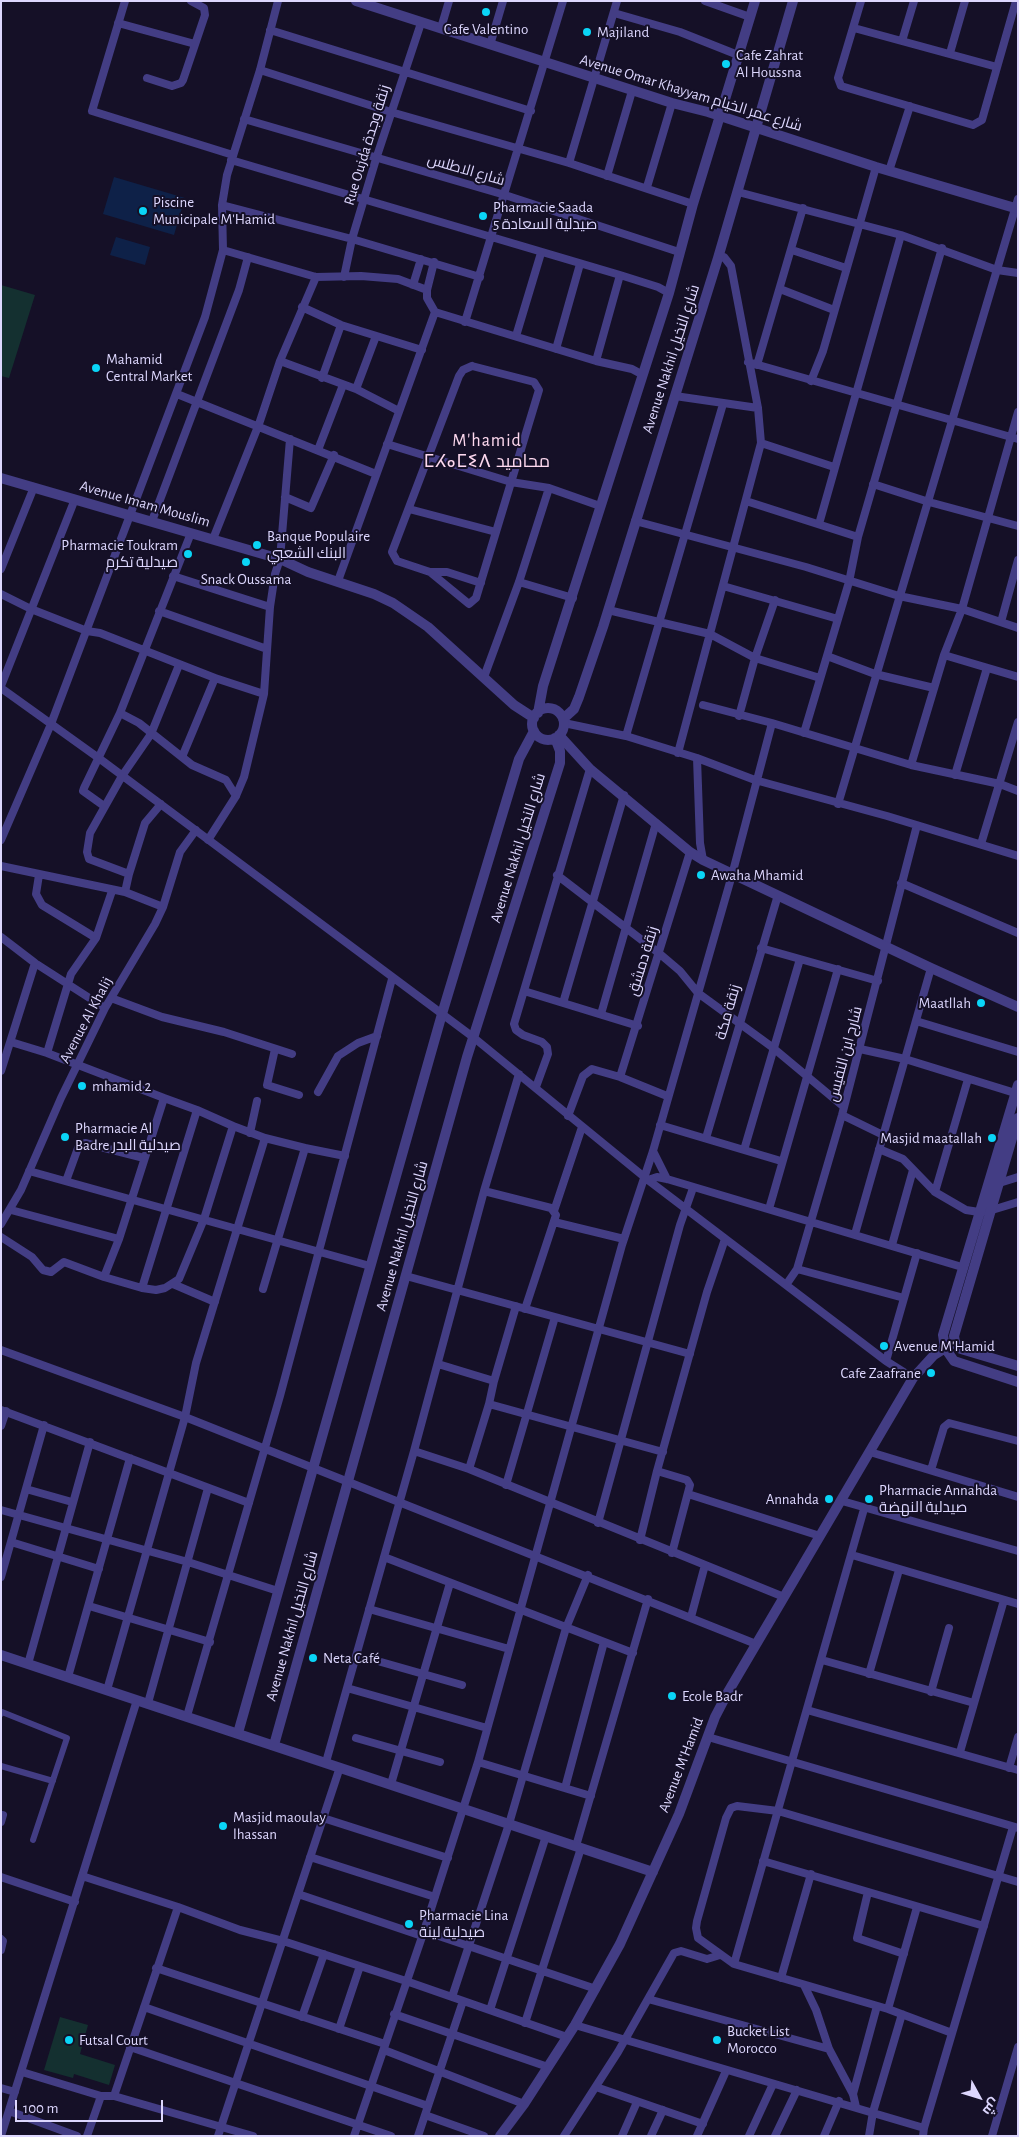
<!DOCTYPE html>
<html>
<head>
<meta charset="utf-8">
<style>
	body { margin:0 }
	#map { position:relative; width:1019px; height:2137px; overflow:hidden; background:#151027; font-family:"Alegreya Sans",Cairo,sans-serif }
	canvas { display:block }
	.frame { position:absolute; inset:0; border:2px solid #ddd7fe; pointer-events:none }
	.north { position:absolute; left:954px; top:2072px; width:50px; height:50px; -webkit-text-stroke:4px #151027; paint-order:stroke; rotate:129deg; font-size:14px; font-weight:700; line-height:20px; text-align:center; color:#ddd7fe }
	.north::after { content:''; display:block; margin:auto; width:18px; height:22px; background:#ddd7fe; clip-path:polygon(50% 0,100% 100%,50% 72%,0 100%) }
	.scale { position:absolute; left:15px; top:2100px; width:148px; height:22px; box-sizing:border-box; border:2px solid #ddd7fe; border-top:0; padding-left:6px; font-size:15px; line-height:18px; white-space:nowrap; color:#ddd7fe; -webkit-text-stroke:4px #151027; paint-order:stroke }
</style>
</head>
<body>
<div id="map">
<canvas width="1019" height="2137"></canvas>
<div class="frame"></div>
<div class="north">ش</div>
<div class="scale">100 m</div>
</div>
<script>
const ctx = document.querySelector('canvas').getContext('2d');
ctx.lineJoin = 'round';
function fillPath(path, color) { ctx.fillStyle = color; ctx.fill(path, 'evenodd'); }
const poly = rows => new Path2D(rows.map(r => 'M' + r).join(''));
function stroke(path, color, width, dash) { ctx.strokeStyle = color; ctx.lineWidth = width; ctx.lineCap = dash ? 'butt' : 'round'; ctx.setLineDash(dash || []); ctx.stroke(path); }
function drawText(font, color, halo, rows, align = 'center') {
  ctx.font = font + ' "Alegreya Sans",Cairo,"Noto Sans Tifinagh",sans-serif'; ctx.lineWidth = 4; ctx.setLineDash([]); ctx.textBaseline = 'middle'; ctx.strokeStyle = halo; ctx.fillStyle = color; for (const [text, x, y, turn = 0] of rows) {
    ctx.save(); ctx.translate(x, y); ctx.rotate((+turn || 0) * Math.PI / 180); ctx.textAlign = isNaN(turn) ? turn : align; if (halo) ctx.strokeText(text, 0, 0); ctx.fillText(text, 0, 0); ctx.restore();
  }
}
fillPath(poly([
	[1,285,35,295,9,378,1,376],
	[60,2017,88,2025,80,2054,115,2065,109,2085,74,2074,73,2078,44,2070]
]), '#143030');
fillPath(poly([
	[114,177,185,198,174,235,103,214],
	[116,237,150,247,145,265,110,255]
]), '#0e2148');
stroke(poly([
	[1,1714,2,1712,67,1738,33,1840],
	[1,1766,53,1781]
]), '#433d84', 6);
stroke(poly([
	[125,1,92,111,233,155],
	[705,1,750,17],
	[861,1,838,78,841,86,973,125,982,120,1016,1],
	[614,13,680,32,738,55],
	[118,23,195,44],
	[441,28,449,1],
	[854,28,997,67],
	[270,30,531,111],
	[902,41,914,1],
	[490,45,503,1],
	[950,53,965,1],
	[260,70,391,112,569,163,693,204],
	[147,78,172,86,181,83,183,80,205,15,204,8,191,1],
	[244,119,505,195,679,252],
	[231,160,620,275,658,287,669,293],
	[569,163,617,1],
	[889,171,910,106],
	[607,176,632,91],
	[647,187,672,103],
	[738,192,901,235,997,270,1018,273],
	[222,205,352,239,480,277],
	[223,250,316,277,361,276,398,279,427,290,427,298,435,312,596,361,632,369,643,375],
	[792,250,846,268],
	[344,277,352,239,376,159,421,23],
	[413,285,421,259],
	[780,289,834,310],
	[427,290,434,262],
	[302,307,341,325,422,350],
	[465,322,563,1],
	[516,336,541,253],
	[556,349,580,264],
	[280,361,356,389,399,411],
	[596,361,620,275],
	[748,362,1018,439],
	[757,365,803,208],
	[472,366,534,382,539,390,476,598,469,604,430,572,397,561,392,552,459,376,463,370,472,366],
	[322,378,341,325],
	[811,381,823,351,876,167],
	[356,389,376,336],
	[177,394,376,474],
	[675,396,758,408],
	[761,443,834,467],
	[387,444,511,482,549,488,600,506],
	[318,450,343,385],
	[873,484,929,502,1018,526],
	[285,497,311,508,334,455],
	[746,501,858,537],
	[409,509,496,532],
	[152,521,239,290,248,257],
	[635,521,806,567,899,596,962,609,1018,628],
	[819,524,901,235],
	[213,539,259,424,280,361,316,277],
	[1,569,34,487],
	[430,572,447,572,481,583],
	[173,576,270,607],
	[338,581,435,312],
	[519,582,573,598],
	[723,586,838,619],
	[1,594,31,609,87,631,100,633,215,678,264,694],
	[608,610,710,634,755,658,820,678],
	[159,611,267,649],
	[1001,622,1018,560],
	[944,655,1018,677],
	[827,656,875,674,934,688],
	[484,677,519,582,549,488],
	[1,686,75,499],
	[1,688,100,759,473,1037,648,1180,886,1361,913,1378],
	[703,705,772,723,911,765,1000,784,1018,791],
	[120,713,139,723,192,765,226,780,236,796],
	[739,716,755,658,775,600],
	[564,723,626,736,697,758,755,780,887,816,1018,856],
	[804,733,849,582,858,537,942,248],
	[626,736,723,404],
	[678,753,761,443,758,408,731,266,724,257,718,258],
	[182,757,215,678],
	[697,758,700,843,703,860],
	[911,765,944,655,962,609,1018,412],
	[955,775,987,668],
	[838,804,1018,199],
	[104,806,83,791,84,788,120,713,191,533],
	[1,840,51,724,205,317,223,250,222,205,227,175,260,70,278,1],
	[208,840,236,796,244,777,264,694,270,607,275,574,280,559,290,439],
	[981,844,1018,722],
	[1,866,125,892,163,907],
	[129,874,145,823,161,804],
	[39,875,36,894,42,905,96,938],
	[557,875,660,954,680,971,698,993,772,1047,844,1107],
	[901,883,1018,933],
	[125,892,129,874,89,859,87,852,90,833,122,776,151,734,179,665],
	[1,937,35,963,105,1008],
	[761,948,878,981],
	[524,991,638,1026],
	[111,998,162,1017,224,1032,292,1054],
	[563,1003,624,795],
	[601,1014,656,823],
	[916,1021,1018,1052],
	[275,1049,267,1085,299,1095],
	[860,1049,905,1059,1018,1094],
	[47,1053,71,974,96,938,112,891],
	[1,1071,35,963],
	[519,1074,484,1191,414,1451,469,1469,784,1597],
	[620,1077,690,852],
	[536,1087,548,1054,547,1047,542,1042,523,1035,516,1030,514,1024,590,769],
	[318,1092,338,1056,358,1043,377,1036],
	[164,1098,197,1110],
	[842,1115,883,1135],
	[568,1116,583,1076,592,1069,620,1077,667,1096],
	[660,1125,781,1161],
	[233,1126,265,1138],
	[250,1133,257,1101],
	[706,1138,778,895],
	[305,1148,345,1156],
	[879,1149,903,1159,935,1192,966,1210,979,1212,992,1210,1018,1202],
	[744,1150,800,959],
	[653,1151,667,1179],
	[29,1171,370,1266],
	[648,1180,657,1177,667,1179,962,1267],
	[66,1181,78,1148,85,1143,144,1158],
	[996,1184,1018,1177],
	[484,1191,551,1208,556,1215,525,1309],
	[935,1192,968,1079],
	[769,1209,838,969],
	[11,1210,119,1239],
	[554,1211,582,1127],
	[554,1222,624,1239],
	[1,1224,21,1190,61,1098,105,1008,155,924,163,907,180,852,196,830],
	[855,1234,931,968],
	[1,1237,32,1257,43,1270,51,1272,64,1262,104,1277,119,1239,164,1098,47,1053,11,1042],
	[892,1245,913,1170],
	[797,1269,904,1298],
	[406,1276,690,1354],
	[104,1277,142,1288,197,1110,233,1126,204,1219,179,1279,165,1288,156,1290,142,1288],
	[173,1284,215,1302],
	[786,1285,797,1269,842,1115,917,825],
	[1,1350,185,1417,756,1644],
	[886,1361,917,1253],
	[438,1364,494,1381,489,1404],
	[494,1381,516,1306],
	[1,1410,249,1503],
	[1,1426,6,1411],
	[870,1452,1018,1497],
	[469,1469,489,1404,663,1452],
	[931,1470,944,1427,949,1423,1018,1441],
	[657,1471,687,1480,690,1485,672,1553],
	[506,1485,555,1317],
	[26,1489,72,1502],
	[688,1494,820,1536],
	[842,1501,1018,1551],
	[1,1510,188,1562,278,1591],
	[598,1523,680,1225,693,1188],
	[640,1540,657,1471,707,1292,725,1239],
	[11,1542,99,1569],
	[852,1555,1018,1604],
	[384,1557,633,1653],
	[1,1577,44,1425],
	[89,1606,210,1642],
	[369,1609,509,1649],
	[691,1617,705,1565],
	[822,1660,974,1703],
	[381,1662,462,1685],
	[28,1664,90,1442],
	[869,1674,899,1570],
	[68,1677,130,1458],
	[347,1688,487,1728],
	[107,1690,185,1417,196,1363,265,1138,305,1148,263,1289],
	[931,1692,949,1628],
	[148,1703,208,1488],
	[807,1710,1018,1770],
	[187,1716,280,1396,392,979],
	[708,1737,1018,1828],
	[356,1738,440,1762],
	[960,1752,1004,1600],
	[326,1762,414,1451],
	[478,1762,591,1796],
	[1009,1768,1018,1737],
	[391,1784,450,1583],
	[565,1788,604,1642],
	[323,1818,448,1858],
	[1,1822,3,1815],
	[576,1846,648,1599],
	[310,1857,435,1897],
	[763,1861,984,1926],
	[82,1876,178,1907,240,1930,283,1941,406,1981,567,2037],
	[1,1877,75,1902],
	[868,1892,857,1938,904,1954],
	[298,1894,422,1936],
	[424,1931,596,1989],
	[1,1939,3,1941,1,1950],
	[734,1964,864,1509],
	[156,1968,385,2044],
	[781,1978,811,1874],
	[804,1985,816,2010,829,2049,853,2094,856,2107],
	[452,1997,509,1824,566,1628,588,1575],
	[648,1999,829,2049],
	[144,2007,428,2106],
	[888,2009,917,1907],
	[490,2010,546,1836],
	[394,2014,548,2067],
	[302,2017,324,1954],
	[525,2023,581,1848],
	[575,2025,924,2128],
	[339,2029,360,1966],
	[952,2033,888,2009,734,1964,698,1938,696,1928,697,1921,726,1818,731,1808,737,1806,778,1811,1018,1882],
	[130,2047,391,2136],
	[384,2050,524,2104],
	[22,2072,101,2096,114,2096,253,2136],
	[596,2087,703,2124],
	[1,2088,15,2092],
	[853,2094,877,2006],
	[114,2096,178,1907],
	[9,2111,77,2136],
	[425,2115,484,2136],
	[1,2136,137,1700],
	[87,2136,101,2096],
	[218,2136,340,1767],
	[354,2136,424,1931,478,1762,622,1245,653,1151,732,875,772,723],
	[418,2136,463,2001],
	[564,2136,618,2052,674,1953,681,1951,707,1959,720,1955],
	[622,2136,637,2102],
	[651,2136,663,2110],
	[697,2136,726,2071],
	[749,2136,773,2084],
	[775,2136,797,2090],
	[824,2136,839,2101],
	[869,2136,873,2112,902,2014],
	[923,2136,924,2128,1013,1827],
	[992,2136,1018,2047]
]), '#433d84', 8);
stroke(poly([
	[356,1,672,103,708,112,876,167,1018,209],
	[1,478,280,559,308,572,374,594,393,603,428,627,514,705,534,718],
	'532 724a16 16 0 1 1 32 0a16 16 0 1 1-32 0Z',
	[538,713,543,686,669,293,693,204,755,1],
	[563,719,574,709,579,697,603,627,718,258,793,1],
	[559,735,590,769,690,852,703,860,931,968,1018,1007],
	[1018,1085,943,1335,945,1348,954,1361,1018,1382],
	[1018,1118,954,1336,955,1342,961,1349,1018,1366],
	[1,1655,653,1872],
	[238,1733,442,1014,519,759,534,731],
	[274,1745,467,1057,560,763,560,751,555,738],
	[500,2136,524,2104,575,2025,620,1944,679,1814,715,1717,728,1692,913,1378,934,1355,955,1342]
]), '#433d84', 10);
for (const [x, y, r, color] of [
	[486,12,5,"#0ad5f7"],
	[587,32,5,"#0ad5f7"],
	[726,64,5,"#0ad5f7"],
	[143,211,5,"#0ad5f7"],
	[483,216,5,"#0ad5f7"],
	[96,368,5,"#0ad5f7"],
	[257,545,5,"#0ad5f7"],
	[188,554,5,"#0ad5f7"],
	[246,562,5,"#0ad5f7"],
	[701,875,5,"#0ad5f7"],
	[981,1003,5,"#0ad5f7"],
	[82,1086,5,"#0ad5f7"],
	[65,1137,5,"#0ad5f7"],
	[992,1138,5,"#0ad5f7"],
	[884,1346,5,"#0ad5f7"],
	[931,1373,5,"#0ad5f7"],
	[829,1499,5,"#0ad5f7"],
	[869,1499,5,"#0ad5f7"],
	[313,1658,5,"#0ad5f7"],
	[672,1696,5,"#0ad5f7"],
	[223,1826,5,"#0ad5f7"],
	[409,1924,5,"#0ad5f7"],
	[69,2040,5,"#0ad5f7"],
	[717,2040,5,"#0ad5f7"]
]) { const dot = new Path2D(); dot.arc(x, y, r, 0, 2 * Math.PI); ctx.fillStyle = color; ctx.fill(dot); stroke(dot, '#151027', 2); }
drawText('15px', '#ddd7fe', '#151027', [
	["Cafe Valentino",486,29,"center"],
	["Majiland",597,32],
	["Cafe Zahrat",736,55],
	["Al Houssna",736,72],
	["Piscine",153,202],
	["Municipale M'Hamid",153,219],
	["Pharmacie Saada",493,207],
	["5 صيدلية السعادة",493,224],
	["Mahamid",106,359],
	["Central Market",106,376],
	["Banque Populaire",267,536],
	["البنك الشعبي",267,553],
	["Pharmacie Toukram",178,545,"right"],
	["صيدلية تكرم",178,562,"right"],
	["Snack Oussama",246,579,"center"],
	["Awaha Mhamid",711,875],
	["Maatllah",971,1003,"right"],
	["mhamid 2",92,1086],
	["Pharmacie Al",75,1128],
	["Badre صيدلية البدر",75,1145],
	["Masjid maatallah",982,1138,"right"],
	["Avenue M'Hamid",894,1346],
	["Cafe Zaafrane",921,1373,"right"],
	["Pharmacie Annahda",879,1490],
	["صيدلية النهضة",879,1507],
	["Annahda",819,1499,"right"],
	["Neta Café",323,1658],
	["Ecole Badr",682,1696],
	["Masjid maoulay",233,1817],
	["lhassan",233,1834],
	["Pharmacie Lina",419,1915],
	["صيدلية لينة",419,1932],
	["Bucket List",727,2031],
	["Morocco",727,2048],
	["Futsal Court",79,2040]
], 'left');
drawText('15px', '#ddd7fe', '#151027', [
	["Avenue Omar Khayyam شارع عمر الخيام",691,93,17],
	["Rue Oujda زنقة وجدة",367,145,-73],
	["شارع الاطلس",466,170,16],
	["Avenue Nakhil شارع النخيل",671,359,-72],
	["Avenue Imam Mouslim",145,504,16],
	["Avenue Nakhil شارع النخيل",518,848,-73],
	["زنقة دمشق",643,961,-73],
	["زنقة مكة",728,1012,-74],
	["Avenue Al Khalij",86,1020,-62],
	["شارح ابن النفيس",845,1054,-75],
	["Avenue Nakhil شارع النخيل",402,1236,-74],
	["Avenue Nakhil شارع النخيل",292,1626,-74],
	["Avenue M'Hamid",681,1765,-69]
]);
ctx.letterSpacing = '1px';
drawText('18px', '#fed9ef', '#151027', [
	["M'hamid",487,441],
	["ⵎⵃⴰⵎⵉⴷ محاميد",487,462]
]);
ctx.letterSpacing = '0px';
</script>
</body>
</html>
